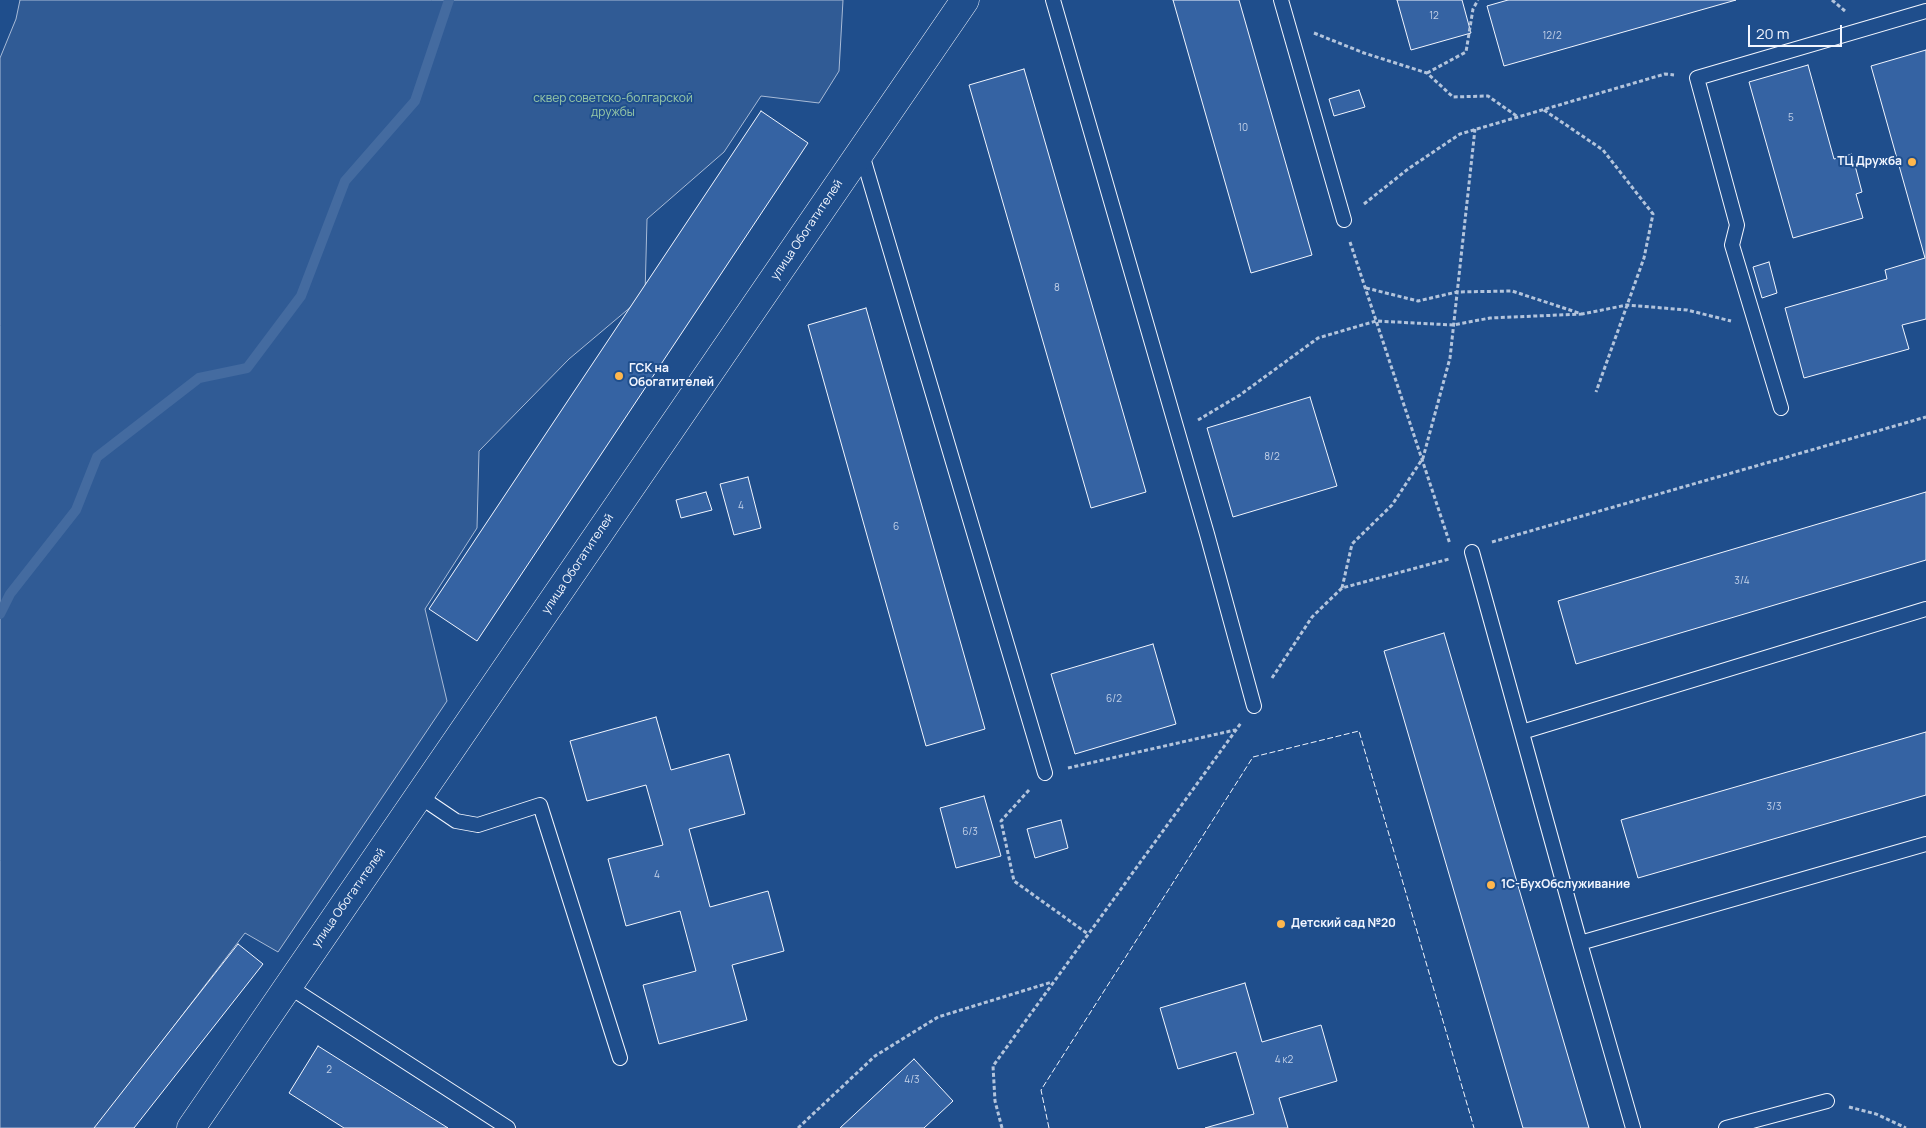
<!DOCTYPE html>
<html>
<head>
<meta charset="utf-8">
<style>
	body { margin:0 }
	#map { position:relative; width:1926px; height:1128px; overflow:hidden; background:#1f4e8c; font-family:Manrope,sans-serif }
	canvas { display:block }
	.scale { position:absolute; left:1748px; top:25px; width:94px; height:22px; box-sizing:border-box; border:2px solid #f2f6ff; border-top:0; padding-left:6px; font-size:15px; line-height:18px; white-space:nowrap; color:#f2f6ff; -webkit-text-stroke:4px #1f4e8c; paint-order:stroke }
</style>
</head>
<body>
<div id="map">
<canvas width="1926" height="1128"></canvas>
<div class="scale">20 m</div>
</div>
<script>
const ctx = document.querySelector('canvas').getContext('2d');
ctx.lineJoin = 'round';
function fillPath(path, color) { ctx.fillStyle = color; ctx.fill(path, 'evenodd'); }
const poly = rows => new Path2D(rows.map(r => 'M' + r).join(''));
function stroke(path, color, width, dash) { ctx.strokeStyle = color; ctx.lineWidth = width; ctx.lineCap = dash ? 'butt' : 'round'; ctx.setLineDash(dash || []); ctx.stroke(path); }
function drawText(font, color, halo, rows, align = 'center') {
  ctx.font = font + ' Manrope,sans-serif'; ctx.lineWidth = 4; ctx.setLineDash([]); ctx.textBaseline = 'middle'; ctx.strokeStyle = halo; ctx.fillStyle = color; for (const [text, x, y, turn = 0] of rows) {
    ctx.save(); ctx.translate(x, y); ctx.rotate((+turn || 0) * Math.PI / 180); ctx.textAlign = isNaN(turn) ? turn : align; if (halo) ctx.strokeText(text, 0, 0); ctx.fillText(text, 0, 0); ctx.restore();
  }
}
const built = poly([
	[20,0,843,0,839,71,819,103,761,96,724,152,647,219,645,295,569,359,479,451,477,528,425,609,447,701,278,952,245,933,96,1128,0,1128,0,58,16,19,20,0]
]);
fillPath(built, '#305b95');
stroke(built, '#a8bbd7', 1);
stroke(poly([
	[0,614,10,594,76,510,97,457,199,378,247,368,301,296,345,181,415,101,449,0]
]), '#446ba0', 10);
const building = poly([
	[1173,0,1239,0,1312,255,1251,273,1173,0],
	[1397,0,1462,0,1471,33,1411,50,1397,0],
	[1508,0,1736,0,1504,66,1487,6,1508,0],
	[1926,50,1926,319,1902,325,1909,349,1804,378,1785,308,1887,279,1885,270,1925,258,1871,66,1926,50],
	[1808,65,1834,159,1852,154,1862,192,1856,194,1863,218,1793,238,1749,82,1808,65],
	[1024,69,1146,492,1091,508,969,85,1024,69],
	[1359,90,1365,107,1334,116,1329,99,1359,90],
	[761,111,808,143,477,641,429,609,761,111],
	[1769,262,1777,293,1762,298,1753,267,1769,262],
	[866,308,985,729,926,746,808,325,866,308],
	[1310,397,1337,486,1233,517,1207,428,1310,397],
	[748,477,761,528,734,535,720,484,748,477],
	[706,492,712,510,681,518,676,500,706,492],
	[1926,492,1926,560,1576,664,1558,601,1926,492],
	[1444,633,1589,1128,1523,1128,1384,651,1444,633],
	[1153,644,1176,724,1075,754,1051,674,1153,644],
	[656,717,671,770,729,754,745,814,689,829,710,907,768,891,784,951,732,965,747,1020,659,1044,643,985,696,971,680,911,626,926,608,859,663,845,646,785,587,801,570,741,656,717],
	[1926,732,1926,795,1638,878,1621,820,1926,732],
	[984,796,1001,856,956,868,940,808,984,796],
	[1061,820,1068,848,1035,858,1027,829,1061,820],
	[238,944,263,964,134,1128,94,1128,238,944],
	[1245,983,1262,1042,1321,1025,1337,1081,1279,1098,1288,1128,1205,1128,1254,1114,1236,1052,1178,1069,1160,1008,1245,983],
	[318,1046,448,1128,344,1128,289,1093,318,1046],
	[914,1059,953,1101,924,1128,840,1128,914,1059]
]);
fillPath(building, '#3563a3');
stroke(building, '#f2f6ff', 1);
const service = poly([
	[1053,0,1207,534,1254,706],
	[1281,0,1344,220],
	[861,151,1045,773],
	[1781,408,1732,245,1737,225,1697,78,1926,11],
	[1472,552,1580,943,1926,844],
	[1522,732,1926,609],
	[419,796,456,821,478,825,540,805,620,1058],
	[1580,943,1633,1128],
	[288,986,508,1128],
	[1726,1128,1827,1101]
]);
const minor = poly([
	[191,1128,965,0]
]);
stroke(service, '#f2f6ff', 16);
stroke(minor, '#f2f6ff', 29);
stroke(poly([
	[1832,0,1845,11],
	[1314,33,1364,53,1427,73,1453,97,1488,96,1518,117],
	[1427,73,1466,52,1473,9,1478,0],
	[1544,110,1603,150,1653,214,1644,258,1596,392],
	[1364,204,1408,169,1460,134,1665,74,1674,75],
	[1350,242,1450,544],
	[1366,288,1418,301,1457,292,1512,291,1582,314,1627,305,1687,310,1731,321],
	[1198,420,1240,395,1318,338,1376,321,1453,325,1490,318,1582,314],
	[1492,542,1926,417],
	[1342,588,1352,544,1392,505,1423,458,1450,358,1475,129],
	[1272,678,1312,617,1342,588,1449,559],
	[1068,768,1235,730],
	[1029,790,1001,821,1014,881,1088,934],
	[1849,1107,1876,1114,1906,1128],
	[798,1128,875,1056,938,1017,1052,982],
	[1002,1128,995,1101,993,1066,1241,723]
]), '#b3c4dc', 3, [4, 2.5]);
stroke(service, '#1f4e8c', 14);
stroke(minor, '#1f4e8c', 28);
stroke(poly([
	[1049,1128,1041,1090,1253,757,1359,731,1474,1128]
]), '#f2f6ff', 1, [6, 2.5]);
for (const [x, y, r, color] of [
	[1912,162,5,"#ffb74d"],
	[619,376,5,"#ffb74d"],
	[1491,885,5,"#ffb74d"],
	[1281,924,5,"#ffb74d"]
]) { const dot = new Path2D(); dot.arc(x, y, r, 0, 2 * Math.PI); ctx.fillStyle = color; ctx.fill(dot); stroke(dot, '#1f4e8c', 2); }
drawText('10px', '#c3d1e8', null, [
	["12",1434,16],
	["12/2",1552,36],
	["5",1791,118],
	["10",1243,128],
	["8",1057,288],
	["8/2",1272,457],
	["4",741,506],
	["6",896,527],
	["3/4",1742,581],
	["6/2",1114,699],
	["3/3",1774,807],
	["6/3",970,832],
	["4",657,875],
	["4 к2",1284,1060],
	["2",329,1070],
	["4/3",912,1080]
]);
drawText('12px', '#97c8a6', '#1f4e8c', [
	["сквер советско-болгарской",613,99],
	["дружбы",613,113]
]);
drawText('bold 12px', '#f2f6ff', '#1f4e8c', [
	["ТЦ Дружба",1902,162,"right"],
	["ГСК на",629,369],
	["Обогатителей",629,383],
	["1С-БухОбслуживание",1501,885],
	["Детский сад №20",1291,924]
], 'left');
drawText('12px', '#f2f6ff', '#1f4e8c', [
	["улица Обогатителей",807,230,-56],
	["улица Обогатителей",578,564,-56],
	["улица Обогатителей",349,898,-55]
]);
</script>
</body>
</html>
